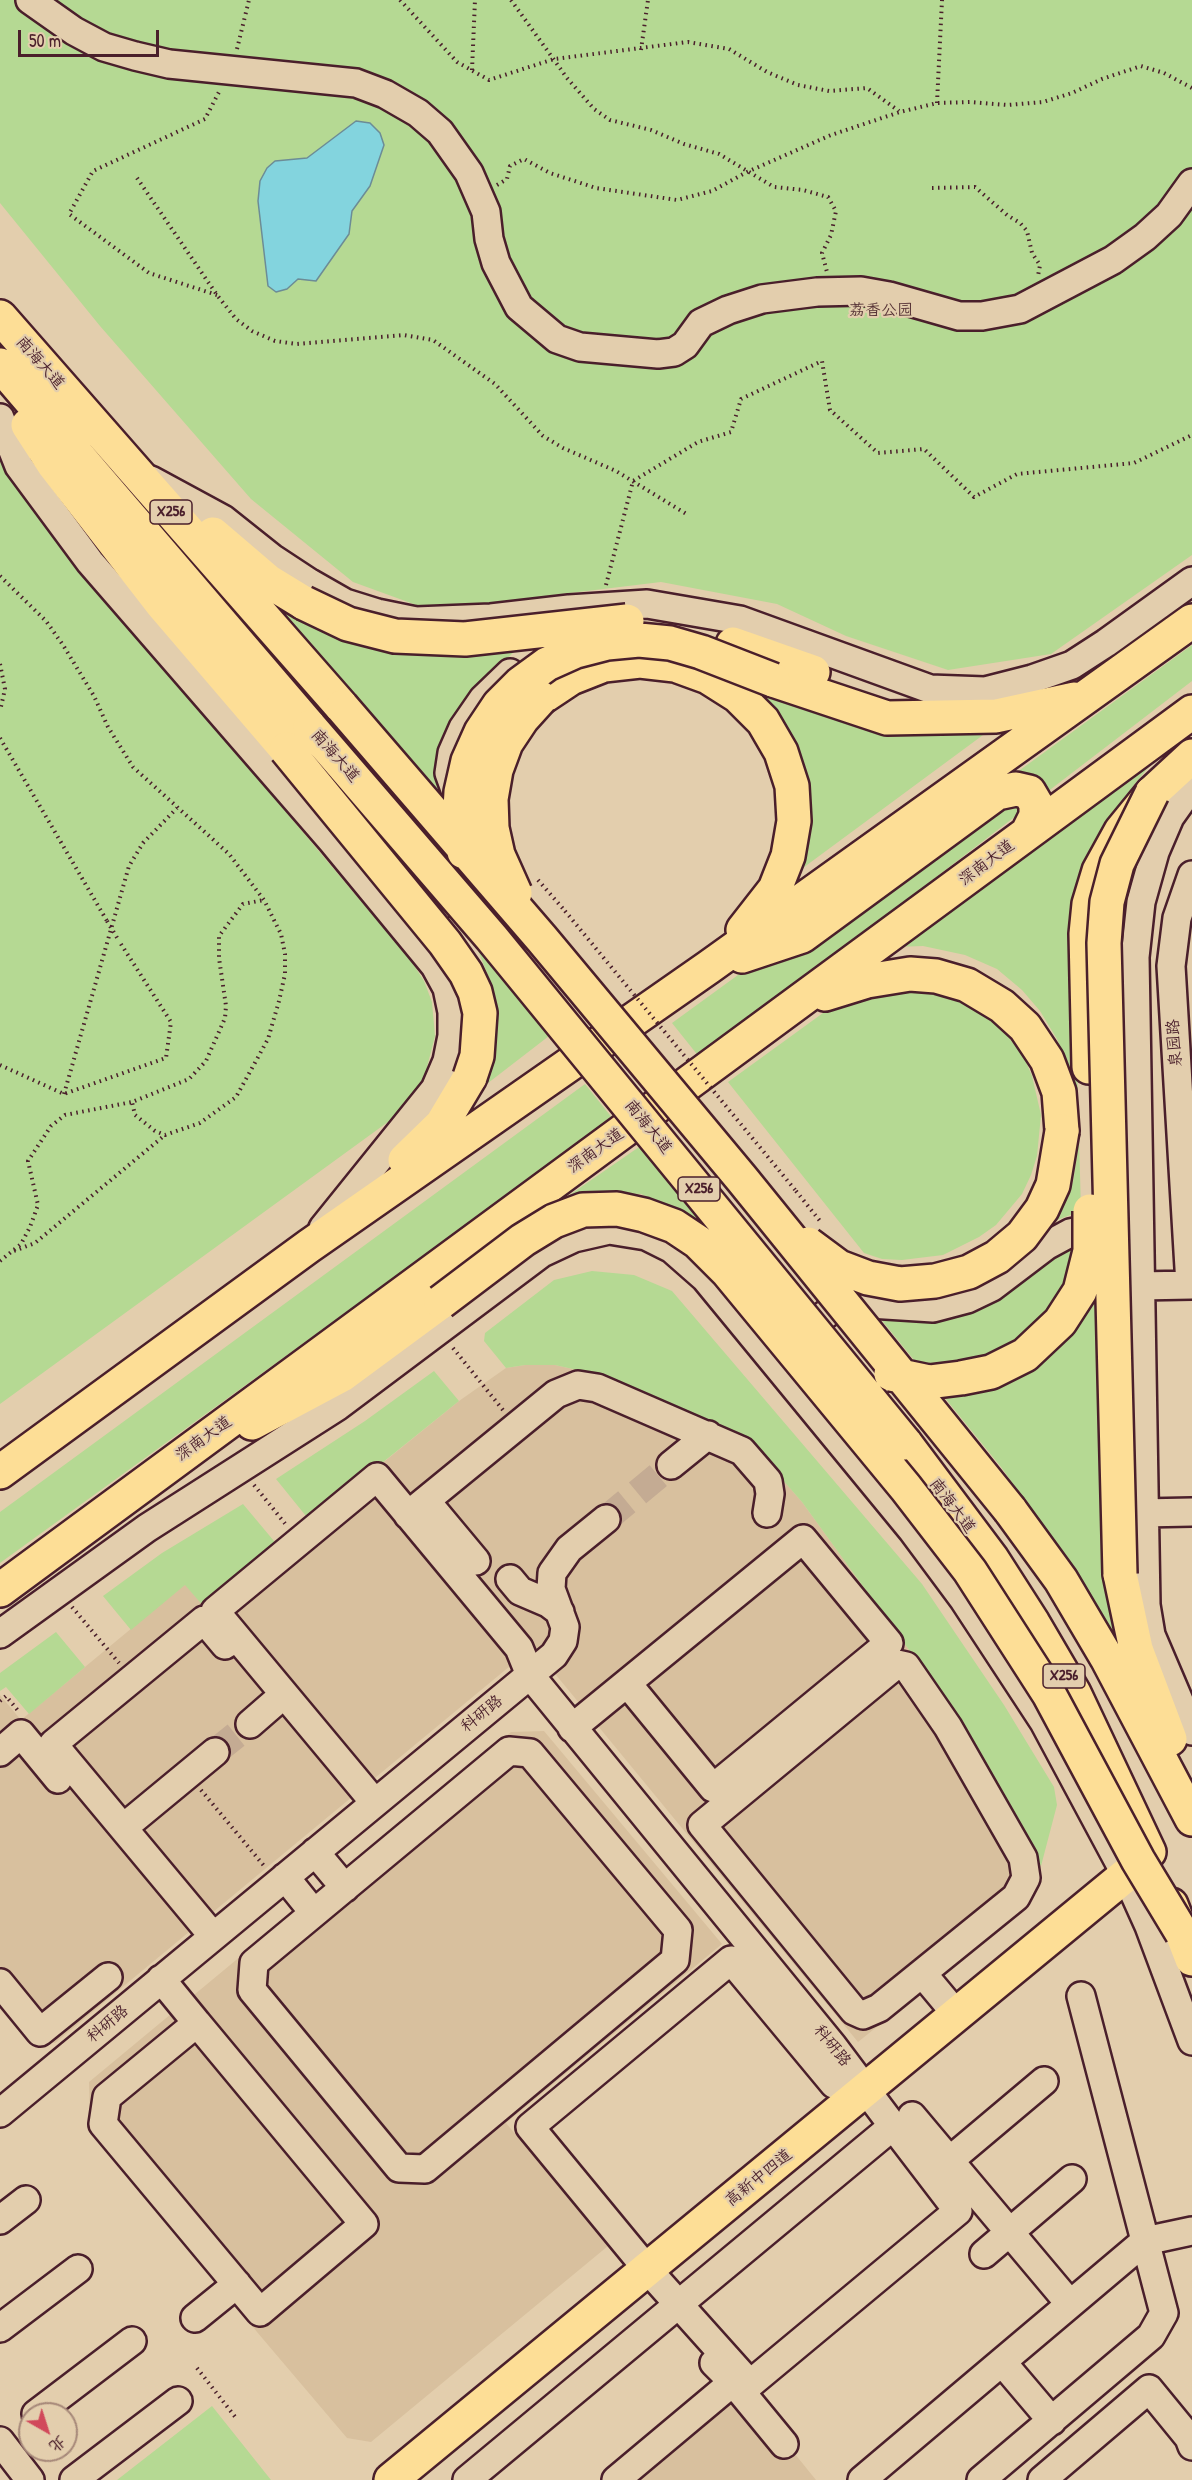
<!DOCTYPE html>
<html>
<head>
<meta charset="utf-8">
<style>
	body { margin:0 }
	#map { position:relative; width:1192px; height:2480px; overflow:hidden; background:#e3cead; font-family:"Patrick Hand","LXGW WenKai TC",sans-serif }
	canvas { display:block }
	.north { position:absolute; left:18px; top:2402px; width:60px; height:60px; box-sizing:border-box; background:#e3cead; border:2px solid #a68879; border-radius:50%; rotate:141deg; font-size:16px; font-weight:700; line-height:24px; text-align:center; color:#4a1f2b }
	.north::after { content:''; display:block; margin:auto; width:21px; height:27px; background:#d1495b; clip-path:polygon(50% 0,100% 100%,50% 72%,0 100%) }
	.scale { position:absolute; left:18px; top:30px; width:141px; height:27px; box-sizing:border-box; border:3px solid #4a1f2b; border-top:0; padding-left:8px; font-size:18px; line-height:21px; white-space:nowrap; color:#4a1f2b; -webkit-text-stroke:4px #e3cead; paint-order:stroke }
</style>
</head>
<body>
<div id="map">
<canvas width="1192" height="2480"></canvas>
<div class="north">北</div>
<div class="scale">50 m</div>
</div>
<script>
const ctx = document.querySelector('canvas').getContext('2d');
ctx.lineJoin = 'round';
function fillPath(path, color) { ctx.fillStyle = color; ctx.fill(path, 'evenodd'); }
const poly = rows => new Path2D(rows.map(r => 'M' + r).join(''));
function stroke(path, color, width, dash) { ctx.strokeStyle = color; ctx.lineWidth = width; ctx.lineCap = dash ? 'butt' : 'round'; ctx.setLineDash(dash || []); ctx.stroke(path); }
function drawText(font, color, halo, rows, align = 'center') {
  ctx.font = font + ' "Patrick Hand","LXGW WenKai TC",sans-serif'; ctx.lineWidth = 4.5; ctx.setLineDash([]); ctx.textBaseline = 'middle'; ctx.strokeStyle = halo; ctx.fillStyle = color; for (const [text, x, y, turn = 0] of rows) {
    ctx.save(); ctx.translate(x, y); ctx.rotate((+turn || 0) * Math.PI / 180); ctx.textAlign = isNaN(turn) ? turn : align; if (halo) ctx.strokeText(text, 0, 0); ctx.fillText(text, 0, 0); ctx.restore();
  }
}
fillPath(poly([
	[525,1365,555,1365,586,1372,730,1431,752,1445,802,1502,959,1719,1041,1866,1027,1906,858,2042,533,1647,55,2043,31,2040,0,2000,0,1695,21,1720,185,1584,205,1607,459,1401,506,1368],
	[544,1731,722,1944,506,2123,608,2246,371,2442,347,2438,257,2332,90,2120,89,2082,511,1732],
	[735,2380,816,2480,616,2480]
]), '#d8c09e');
fillPath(poly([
	[0,0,1192,0,1192,555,1051,654,948,670,846,636,777,604,661,582,430,610,353,582,251,499,100,326,0,203],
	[0,443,191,699,412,962,424,981,432,1002,435,1036,424,1079,392,1119,0,1404],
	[269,596,516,650,474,690,446,793,441,794],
	[1192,645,1192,681,700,1058,672,1023],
	[753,690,1002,721,788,879,798,851],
	[1170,741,1133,786,1108,830,1074,950,1081,1211,1057,1220,1073,1182,1078,1150,1076,1106,1072,1080,1057,1039,1040,1011,1022,990,997,969,965,955,923,946,895,947],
	[477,948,549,1036,466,1100,495,1013,489,978],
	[907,988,947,995,966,1002,999,1025,1024,1057,1032,1076,1041,1115,1037,1156,1031,1175,1022,1194,996,1225,979,1237,943,1255,902,1260,882,1259,864,1253,728,1082,823,1013,847,1001],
	[585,1084,613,1119,0,1563,0,1512],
	[639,1147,712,1236,676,1210,641,1194,609,1193,555,1205],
	[1081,1240,1101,1286,1144,1695,1064,1558,1036,1516,1001,1467,879,1317],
	[592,1271,634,1275,672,1291,922,1584,1004,1705,1054,1787,1057,1805,1041,1866,959,1719,802,1502,752,1445,730,1431,586,1372,555,1365,525,1365,506,1368,484,1341,485,1333,554,1280],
	[434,1371,459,1401,310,1521,276,1479,365,1421],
	[243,1504,279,1547,205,1608,185,1585,131,1630,103,1596,162,1553],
	[56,1632,85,1667,29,1714,6,1687,0,1691,0,1673],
	[212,2406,271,2480,117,2480]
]), '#b5d993');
const water = poly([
	[356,121,370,123,380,133,384,145,370,186,352,211,349,234,316,281,298,279,287,289,276,292,268,286,258,201,260,181,267,168,275,161,307,158,356,121]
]);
fillPath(water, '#83d4de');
stroke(water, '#6c8c96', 1.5);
stroke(poly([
	[606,1519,671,1465],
	[215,1752,250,1724]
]), '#c4ab93', 27, [27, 14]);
const minor = poly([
	[30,0,74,31,104,47,135,56,169,64,356,83,385,94,418,113,440,132,469,173,486,212,489,239,496,263,519,307,557,339,580,347,658,354,674,352,685,345,701,323,728,310,762,299,817,292,861,291,889,296,959,316,982,316,1020,309,1113,260,1145,237,1169,215,1192,183],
	[0,418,19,466,90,562,332,841,435,966,447,988,452,1012,452,1036,447,1061,435,1089,323,1228],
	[151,480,223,519,272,558,310,583,345,603,377,613,416,621,491,618,569,609,647,604,740,620,930,689,985,691,1032,679,1072,665,1106,643,1192,581],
	[1192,786,1170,817,1155,852,1141,902,1135,957,1146,1605,1151,1635,1192,1731],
	[458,798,449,773,452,753,463,728,483,699,510,673],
	[409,932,490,862,489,852],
	[1190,1285,1171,966,1177,918,1192,875],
	[1139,1286,1192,1285],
	[795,1338,830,1311,854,1303,933,1308,967,1299,992,1287,1046,1246,1070,1233,1108,1225],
	[671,1465,708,1435],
	[426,1501,476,1561],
	[1142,1513,1192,1512],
	[408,1515,556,1394,578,1385,597,1388,742,1451,768,1481,770,1494,767,1513],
	[510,1579,520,1591,548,1603,560,1612],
	[0,1634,147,1528,338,1406,542,1253,574,1238,609,1230,646,1236,672,1249,705,1278,912,1530,964,1600,1044,1722,1126,1875,1149,1926,1192,2041],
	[897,1664,906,1666,948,1727,1023,1858,1026,1878,1016,1897,879,2008,863,2015,854,2011,702,1825,897,1664],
	[250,1724,273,1704],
	[572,1728,803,1539,889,1643,713,1788,627,1683],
	[509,1751,530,1753,678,1930,675,1960,425,2169,399,2168,252,1990,254,1963,509,1751],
	[0,1752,21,1734,58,1779],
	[375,1803,215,1611,377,1477,519,1648,530,1675,833,2046,893,2126,467,2480],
	[123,1828,215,1752],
	[315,1852,345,1888],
	[285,1877,314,1913],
	[213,1936,53,1744,204,1620,225,1645],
	[922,1973,957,2015],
	[161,1979,197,2023],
	[0,1983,40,2032,108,1977],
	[197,2023,364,2224,260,2312,103,2124,107,2097,197,2023],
	[867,2088,834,2084,731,1960,530,2127,647,2269,750,2384,958,2211,893,2126],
	[0,2113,554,1655,563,1641,565,1627,551,1589,552,1573,569,1549,606,1519],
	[912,2116,1070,2304],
	[949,2161,1044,2081],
	[0,2220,26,2200],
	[984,2254,1072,2179],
	[195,2318,237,2284],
	[0,2328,78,2269],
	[1002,2362,1052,2421],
	[733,2382,784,2444],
	[36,2414,132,2341],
	[0,2441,30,2480],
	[74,2480,178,2401],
	[616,2480,733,2382,714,2363],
	[862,2480,1145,2241,1192,2231],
	[981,2480,1151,2336,1164,2313,1081,1996],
	[1042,2480,1149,2389,1189,2438,1192,2446]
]);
const major = poly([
	[0,317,342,707],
	[0,365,310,727],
	[28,425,54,465,161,603,286,749],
	[213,534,268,581,304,603],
	[733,644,813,672],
	[773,680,887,718,996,716,1074,699],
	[541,698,571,678,604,665,640,661,675,665,708,677,738,696,763,721,781,752,792,786,794,821,788,856,775,889,743,930],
	[742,956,802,936,997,793,1016,789,1029,792,1036,804,1036,816,1028,832],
	[825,994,867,981,910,974,936,976,967,985,1002,1006,1025,1027,1047,1060,1059,1092,1062,1131],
	[1089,1067,1086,934,1089,904,1099,871,1121,831,1152,793,1192,756],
	[405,1160,442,1124,470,1077],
	[252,1423,342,1375,441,1302],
	[905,1443,992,1559,1033,1623,1074,1693,1149,1852],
	[0,1472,309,1246,709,967,1192,621],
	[1010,1510,1061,1580,1107,1658,1192,1819],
	[1120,1574,1136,1649,1170,1739],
	[0,1590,1192,712],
	[1171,1905,1192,1959],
	[391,2480,1126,1875]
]);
stroke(minor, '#4a1f2b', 32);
stroke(major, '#4a1f2b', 38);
stroke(poly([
	[400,0,457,62,489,80,554,59,688,42,729,49,767,72,798,85,829,91,867,88,899,111],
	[511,0,567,78,594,109,610,120,651,130,684,144,719,154,774,187,803,190,828,197,836,211,831,235,822,253,827,272],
	[237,49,249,0],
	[641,50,648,0],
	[472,70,475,0],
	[937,103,942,0],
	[137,178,217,295,236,319,252,331,275,341,297,344,404,335,433,340,495,384,543,436,563,448,616,471,688,515],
	[497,185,507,179,510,166,524,159,550,173,596,188,677,200,712,191,747,172,831,135,900,112,937,103,970,102,1007,105,1043,102,1072,93,1102,79,1141,66,1164,73,1192,88],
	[932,188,975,187,1007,215,1020,223,1027,231,1032,253,1040,265,1038,276],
	[217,295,149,273,69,214,93,171,205,119,219,92],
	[0,576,46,621,63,645,94,696,108,727,133,767,229,854,264,900,281,934,285,954,285,974,279,1001,268,1039,236,1097,200,1123,165,1135,155,1131,135,1115,132,1102,189,1079,206,1061,225,1018,226,1006,219,958,219,936,243,904,264,900],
	[606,585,633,481,698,442,731,432,741,399,822,361,830,410,878,453,924,449,974,497,1017,474,1134,463,1192,435],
	[0,664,5,689,0,711],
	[0,738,107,921],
	[538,880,565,911],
	[0,1065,64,1094,166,1058,171,1022,119,941],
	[64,1094,129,866,143,843,177,808],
	[796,1191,820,1221],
	[14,1251,35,1243,165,1135],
	[0,1261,21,1244,30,1227,38,1205,28,1161,51,1126,65,1115,132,1102],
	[453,1348,503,1410],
	[254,1485,287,1526],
	[72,1607,119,1663],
	[0,1701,6,1696,20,1713],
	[201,1790,265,1867],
	[197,2368,236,2418]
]), '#4a1f2b', 4, [1.5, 4.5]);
stroke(minor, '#e3cead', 27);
stroke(major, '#fdde96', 33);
const majorBridge = poly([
	[304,603,348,624,395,636,465,639,627,621],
	[342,707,542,939,742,1179,1010,1510],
	[310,727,491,937,905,1443],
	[286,749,445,943,466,973,475,992,480,1013,477,1056,470,1077],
	[464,852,459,824,461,792,468,761,481,732,499,705,521,683,547,664,576,651,607,643,639,640,670,643,701,652,773,680],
	[515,893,498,855,492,828,491,799,496,770,506,743,522,719,541,698],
	[808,1244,839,1267,868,1278,900,1284,935,1281,969,1272,997,1257,1022,1236,1042,1209,1053,1185,1062,1131],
	[441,1302,523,1240,554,1221,583,1210,617,1209,644,1215,674,1226,698,1242,727,1271,906,1488,970,1571,1049,1694,1138,1860,1182,1933],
	[891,1374,929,1382,961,1378,991,1372,1025,1355,1060,1322,1080,1291,1090,1251,1090,1211],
	[1120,1574,1104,943,1107,902,1117,864,1152,793]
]);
stroke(majorBridge, '#4a1f2b', 38, []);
stroke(poly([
	[565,911,796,1191],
	[107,921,119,941]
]), '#4a1f2b', 4, [1.5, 4.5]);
stroke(majorBridge, '#fdde96', 33);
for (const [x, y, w] of [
	[171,512,42],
	[699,1189,42],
	[1064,1676,42]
]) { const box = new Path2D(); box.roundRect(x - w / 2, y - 12, w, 24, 4.5); ctx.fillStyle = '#e3cead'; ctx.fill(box); stroke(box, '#4a1f2b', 1.5); }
drawText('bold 15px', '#4a1f2b', null, [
	["X256",171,512],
	["X256",699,1189],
	["X256",1064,1676]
]);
drawText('16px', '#553235', '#e3cead', [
	["荔香公园",881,311]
]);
drawText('16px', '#4a1f2b', '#e3cead', [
	["南海大道",40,363,49],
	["南海大道",335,756,49],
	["深南大道",987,863,-37],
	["泉园路",1175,1043,-94],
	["南海大道",648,1127,51],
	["深南大道",596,1151,-36],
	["深南大道",204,1439,-36],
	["南海大道",952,1506,53],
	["科研路",482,1714,-39],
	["科研路",108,2024,-40],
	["科研路",832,2046,51],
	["高新中四道",759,2178,-39]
]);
</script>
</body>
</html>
